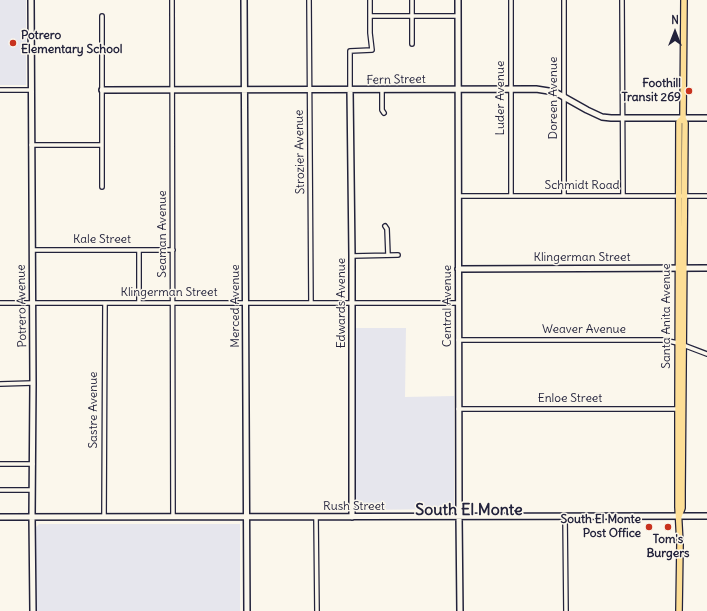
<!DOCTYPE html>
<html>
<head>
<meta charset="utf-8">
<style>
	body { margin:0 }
	#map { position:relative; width:707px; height:611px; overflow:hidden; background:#fbf7ec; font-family:Delius,sans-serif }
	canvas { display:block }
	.north { position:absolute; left:655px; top:12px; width:40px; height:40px; -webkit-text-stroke:3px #fbf7ec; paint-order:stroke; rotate:0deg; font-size:11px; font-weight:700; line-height:16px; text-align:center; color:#22223b }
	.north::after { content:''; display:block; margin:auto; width:14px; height:18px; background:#22223b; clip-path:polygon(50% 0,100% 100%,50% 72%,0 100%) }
</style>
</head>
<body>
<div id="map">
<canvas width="707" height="611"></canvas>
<div class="north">N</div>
</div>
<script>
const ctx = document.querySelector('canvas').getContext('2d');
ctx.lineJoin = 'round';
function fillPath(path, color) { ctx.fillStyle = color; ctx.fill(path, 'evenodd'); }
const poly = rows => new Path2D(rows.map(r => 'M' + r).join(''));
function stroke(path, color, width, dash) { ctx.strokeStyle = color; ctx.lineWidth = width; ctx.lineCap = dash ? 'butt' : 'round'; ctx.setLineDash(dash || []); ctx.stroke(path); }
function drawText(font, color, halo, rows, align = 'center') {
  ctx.font = font + ' Delius,sans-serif'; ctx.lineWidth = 3; ctx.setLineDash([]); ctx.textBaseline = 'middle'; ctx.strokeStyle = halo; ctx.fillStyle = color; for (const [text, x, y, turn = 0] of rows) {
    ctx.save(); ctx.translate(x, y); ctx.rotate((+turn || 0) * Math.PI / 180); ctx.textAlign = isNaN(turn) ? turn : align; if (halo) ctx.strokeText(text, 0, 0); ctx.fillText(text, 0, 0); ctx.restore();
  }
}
fillPath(poly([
	[0,0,26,0,26,85,0,85],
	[355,328,406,328,405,397,454,396,454,508,452,509,356,510],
	[39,524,240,524,240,611,36,611,36,527]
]), '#e6e6ed');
const street = poly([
	[172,0,173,517],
	[309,0,311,303],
	[511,0,511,196],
	[564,0,564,196],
	[622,0,623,196],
	[102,16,102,187],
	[370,16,458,16],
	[412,44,412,0],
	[0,90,30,90],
	[350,90,350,51,372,50,370,33,370,0],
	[382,90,382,110,384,113],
	[31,145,102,145],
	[458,196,707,196],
	[385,226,387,229,388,255],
	[32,250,173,250],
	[139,251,139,303],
	[352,256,398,255],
	[0,303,458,303],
	[458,340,663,340,678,343,707,354],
	[0,384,33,383],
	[458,409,679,409],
	[0,464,33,464],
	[0,490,32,490],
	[565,516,566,611],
	[104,517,105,303],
	[316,517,317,611]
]);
const secondary = poly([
	[31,0,33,383,32,517,33,611],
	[244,0,247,611],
	[458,0,459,516,460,611],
	[102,90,536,89,555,92,587,110,602,117,611,118,707,118],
	[350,90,352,256,352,517],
	[458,269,707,268],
	[0,517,707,516]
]);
const primary = poly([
	[679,516,682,508,682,490,685,123,683,118,684,0],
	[679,611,680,544,678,507,678,409,679,122,683,118]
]);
stroke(street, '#22223b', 6);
stroke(secondary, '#22223b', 8);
stroke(primary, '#22223b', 8);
stroke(street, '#fbf7ec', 3.5);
stroke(secondary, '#fbf7ec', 5);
stroke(primary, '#fdde96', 5.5);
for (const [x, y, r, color] of [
	[13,43,4,"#c8321e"],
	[689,91,4,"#c8321e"],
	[649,527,4,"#c8321e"],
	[668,527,4,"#c8321e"]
]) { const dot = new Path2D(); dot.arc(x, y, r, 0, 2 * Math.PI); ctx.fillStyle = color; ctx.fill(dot); stroke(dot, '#fbf7ec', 1.5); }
drawText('bold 12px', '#22223b', '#fbf7ec', [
	["Potrero",21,36,"left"],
	["Elementary School",21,50,"left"],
	["Foothill",681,84],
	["Transit 269",681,98],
	["South El Monte",641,520],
	["Post Office",641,534],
	["Tom's",668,540,"center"],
	["Burgers",668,554,"center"]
], 'right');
drawText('12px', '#22223b', '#fbf7ec', [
	["Fern Street",396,80,-1],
	["Luder Avenue",501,98,-90],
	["Doreen Avenue",554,98,-90],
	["Strozier Avenue",300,152,-91],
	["Schmidt Road",582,186],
	["Seaman Avenue",163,234,-90],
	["Kale Street",102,240],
	["Klingerman Street",582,258],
	["Klingerman Street",169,293],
	["Edwards Avenue",342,303,-90],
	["Potrero Avenue",22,306,-91],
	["Merced Avenue",236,306,-90],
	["Central Avenue",448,306,-90],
	["Santa Anita Avenue",667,316,-90],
	["Weaver Avenue",584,330],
	["Enloe Street",570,399],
	["Sastre Avenue",94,410,-90],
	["Rush Street",354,507]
]);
drawText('bold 16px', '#22223b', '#fbf7ec', [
	["South El Monte",469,510]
]);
</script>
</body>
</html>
